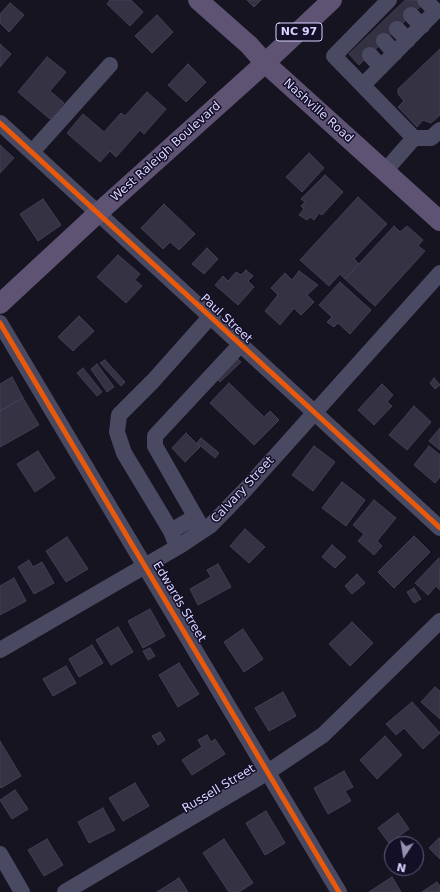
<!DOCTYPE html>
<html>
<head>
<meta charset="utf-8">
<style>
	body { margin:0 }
	#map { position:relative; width:440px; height:892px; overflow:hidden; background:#161421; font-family:"DejaVu Sans",sans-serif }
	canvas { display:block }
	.north { position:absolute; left:384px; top:836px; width:40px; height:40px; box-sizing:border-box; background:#130f26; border:1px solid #625e7d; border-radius:50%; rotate:192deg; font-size:11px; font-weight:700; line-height:16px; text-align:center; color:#d9d4ff }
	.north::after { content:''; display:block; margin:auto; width:14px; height:18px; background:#9591b1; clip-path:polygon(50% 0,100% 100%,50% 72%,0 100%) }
</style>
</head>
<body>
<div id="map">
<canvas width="440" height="892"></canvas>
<div class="north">N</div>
</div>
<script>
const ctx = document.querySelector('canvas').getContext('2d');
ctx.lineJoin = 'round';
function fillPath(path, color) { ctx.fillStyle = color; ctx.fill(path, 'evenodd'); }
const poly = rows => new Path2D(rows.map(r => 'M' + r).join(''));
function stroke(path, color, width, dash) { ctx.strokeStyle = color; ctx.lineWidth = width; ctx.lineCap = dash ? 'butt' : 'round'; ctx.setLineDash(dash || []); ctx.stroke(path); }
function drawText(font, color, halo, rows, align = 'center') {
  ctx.font = font + ' "DejaVu Sans",sans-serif'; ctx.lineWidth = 3; ctx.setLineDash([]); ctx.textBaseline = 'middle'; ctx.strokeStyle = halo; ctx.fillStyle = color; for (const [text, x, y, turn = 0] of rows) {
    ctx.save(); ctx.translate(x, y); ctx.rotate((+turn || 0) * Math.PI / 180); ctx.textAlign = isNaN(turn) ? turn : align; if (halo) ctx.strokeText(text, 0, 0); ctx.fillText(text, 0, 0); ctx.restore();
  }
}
const building = poly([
	[110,0,131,0,143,12,130,26,107,4,110,0],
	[247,0,261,0,254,7,247,0],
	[405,0,417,0,422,5,359,65,349,54,405,0],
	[10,3,24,15,9,32,0,23,0,14,10,3],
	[157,15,173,32,152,53,135,36,157,15],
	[0,44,11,54,0,67,0,44],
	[440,49,440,115,431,123,423,120,417,127,398,107,404,101,398,94,398,89,440,49],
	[47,57,66,72,50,91,64,103,50,119,18,92,47,57],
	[188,64,206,82,186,102,168,85,188,64],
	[147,92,166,109,144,134,140,130,116,157,110,151,100,162,67,133,83,114,104,132,121,113,125,116,147,92],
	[0,145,14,158,0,173,0,145],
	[309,153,324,168,302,192,286,177,309,153],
	[325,175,343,192,322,215,319,213,314,220,310,217,307,220,299,215,304,209,301,206,305,202,301,199,325,175],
	[358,197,387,224,354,259,359,264,345,279,340,274,329,286,300,260,358,197],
	[43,199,61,225,38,241,20,214,43,199],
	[164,204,195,234,179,250,170,242,163,249,141,228,164,204],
	[394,226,400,232,407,226,423,240,418,246,425,251,375,306,345,279,394,226],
	[207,248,218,259,204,274,192,264,207,248],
	[118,255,140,274,135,280,142,286,126,303,97,277,118,255],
	[246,270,253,276,248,281,254,287,238,305,215,285,223,276,228,281,236,272,241,275,246,270],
	[299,271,318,285,307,295,314,302,301,315,294,308,280,325,265,311,278,295,271,288,285,273,292,280,299,271],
	[340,282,371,310,350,334,338,323,334,327,327,322,332,317,319,305,340,282],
	[79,316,94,331,73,351,58,337,79,316],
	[235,356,241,362,220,382,214,376,235,356],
	[105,360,125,382,121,386,100,363,105,360],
	[97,364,114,387,107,392,91,369,97,364],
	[83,368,102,392,97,396,77,373,83,368],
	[12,377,23,398,0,411,0,384,12,377],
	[434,378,440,385,435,389,430,383,434,378],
	[229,383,264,417,270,411,279,420,254,445,210,403,229,383],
	[382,384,393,395,387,402,392,406,374,425,358,410,382,384],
	[23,398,39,425,0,447,0,411,23,398],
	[414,406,431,422,407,450,389,435,414,406],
	[440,428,440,450,429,441,440,428],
	[186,433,200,447,185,462,172,448,186,433],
	[201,438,219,453,215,458,197,443,201,438],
	[314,446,335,462,313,491,292,475,314,446],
	[429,446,440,455,440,477,435,483,414,465,429,446],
	[38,451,55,478,35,492,17,464,38,451],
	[342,482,365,500,346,526,322,508,342,482],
	[374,500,396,518,377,541,382,546,374,555,358,541,364,534,353,525,374,500],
	[245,529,265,547,249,563,230,546,245,529],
	[414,536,430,552,394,588,378,572,414,536],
	[67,537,88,569,66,582,46,551,67,537],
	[332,545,346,557,335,568,322,557,332,545],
	[439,558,440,590,436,586,428,595,415,583,439,558],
	[29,560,33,567,42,562,54,583,34,594,18,567,29,560],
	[218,564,231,587,198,605,190,589,211,577,207,570,218,564],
	[357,574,365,583,352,594,345,586,357,574],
	[14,578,26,601,0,615,0,586,14,578],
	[414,588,421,599,414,603,407,592,414,588],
	[150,609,165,636,143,648,128,621,150,609],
	[352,622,373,643,350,666,329,644,352,622],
	[118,627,133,652,111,665,96,640,118,627],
	[243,629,263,659,244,672,224,642,243,629],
	[92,645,103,663,79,677,69,659,92,645],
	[150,648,155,656,148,660,143,651,150,648],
	[179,663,199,694,178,707,159,675,179,663],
	[66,666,76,683,53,696,43,679,66,666],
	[435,687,440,691,440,719,421,702,435,687],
	[283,692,296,716,269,731,255,708,283,692],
	[412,702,440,733,423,749,404,728,396,735,386,724,412,702],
	[160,732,165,740,158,745,152,736,160,732],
	[207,735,211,742,215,739,225,754,192,775,182,760,202,747,198,740,207,735],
	[385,736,402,755,377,779,360,760,385,736],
	[0,741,21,776,1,788,0,787,0,741],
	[344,771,353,787,345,791,351,801,328,814,314,788,344,771],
	[135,783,149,806,123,821,109,798,135,783],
	[15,790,28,809,12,819,0,800,15,790],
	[103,808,115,830,89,843,78,822,103,808],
	[266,811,285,843,265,855,246,823,266,811],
	[398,813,409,829,389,843,378,828,398,813],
	[439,838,440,839,440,859,429,848,439,838],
	[47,839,63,865,44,876,28,850,47,839],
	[224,839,253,883,239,892,229,892,203,853,224,839],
	[392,877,401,892,369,892,392,877],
	[179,878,188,892,157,892,179,878],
	[437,882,440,886,440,892,422,892,437,882]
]);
fillPath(building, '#343243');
stroke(building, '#433f54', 1);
stroke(poly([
	[400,5,411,15],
	[386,18,397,29],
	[374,30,384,41],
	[360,44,370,55]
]), '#333142', 16, [16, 8]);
stroke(poly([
	[411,15,422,26],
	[397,29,408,40],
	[384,41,395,53],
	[370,55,381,67],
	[363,85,436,11,425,0],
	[0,123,440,528],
	[414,138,431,138,440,130],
	[32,152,110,65],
	[385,171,414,138,334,56,389,0],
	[0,323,339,892],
	[203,530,155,446,155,436,240,345],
	[171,531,195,517],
	[177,547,171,531,124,453,117,432,119,415,153,381,210,317],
	[0,650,181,545,211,525,245,490,440,273],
	[0,854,22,892],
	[65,892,268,772,323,735,440,621]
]), '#4a4962', 16);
stroke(poly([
	[198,0,249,45,265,63,440,221],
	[0,304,98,213,265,63,332,0]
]), '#5e5373', 20);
stroke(poly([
	[0,123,440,528],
	[0,323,339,892]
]), '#e8590c', 5);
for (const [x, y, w] of [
	[299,32,46]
]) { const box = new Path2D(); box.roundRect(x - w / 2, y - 9, w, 18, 3); ctx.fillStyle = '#130f26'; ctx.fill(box); stroke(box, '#d9d4ff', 1); }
drawText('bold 11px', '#d9d4ff', null, [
	["NC 97",299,32]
]);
drawText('12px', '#d9d4ff', '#130f26', [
	["Nashville Road",318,111,42],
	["West Raleigh Boulevard",166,152,-42],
	["Paul Street",226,319,43],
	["Calvary Street",243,490,-47],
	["Edwards Street",179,602,59],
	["Russell Street",219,789,-31]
]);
</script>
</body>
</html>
